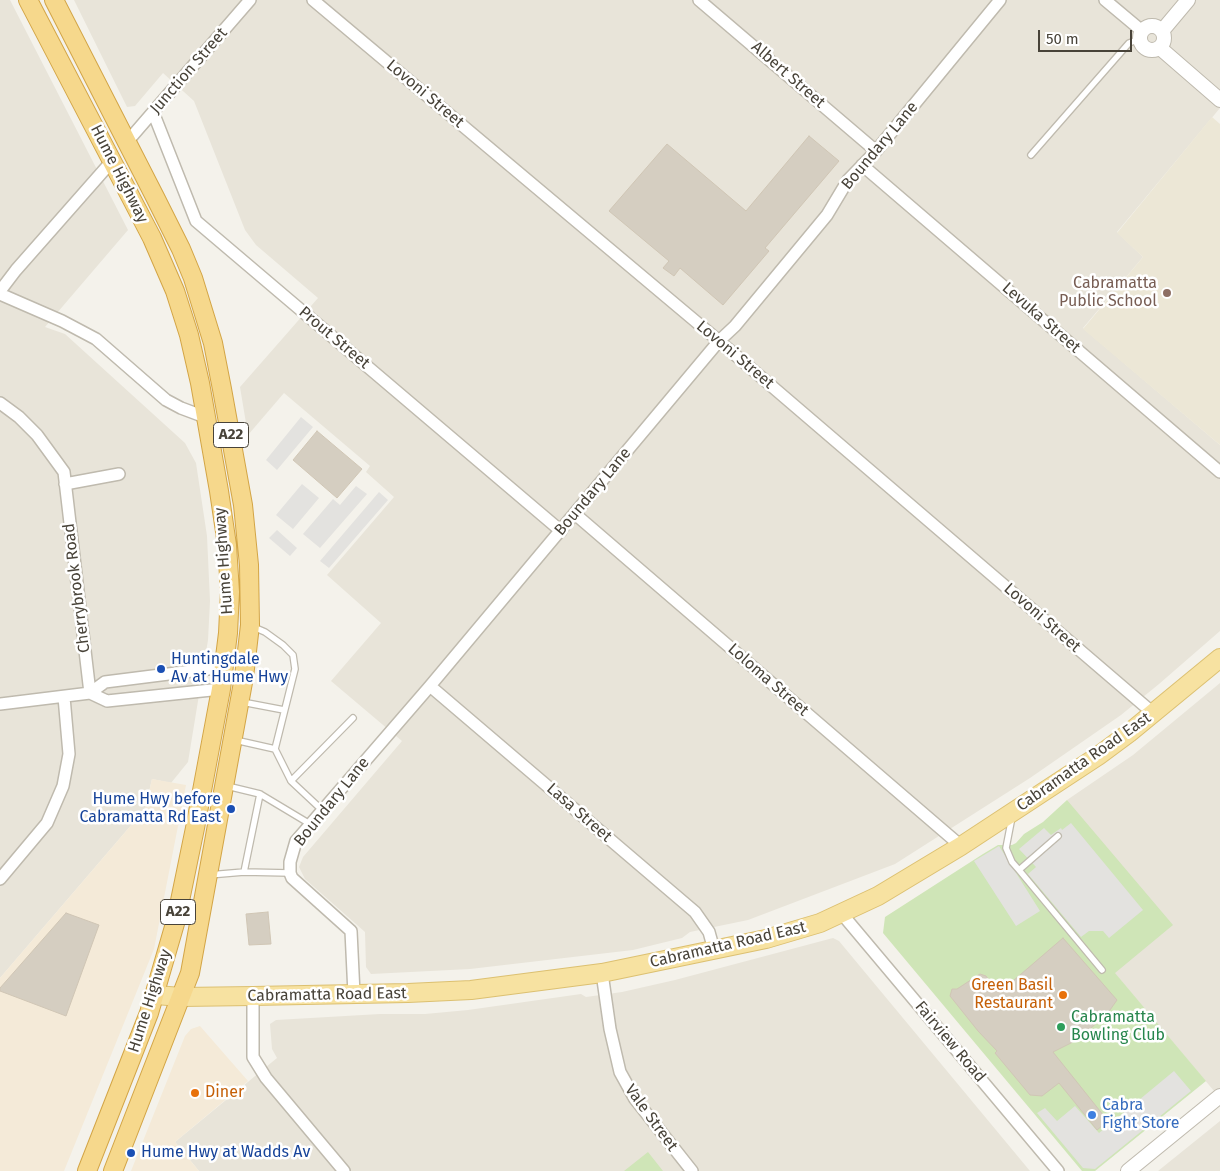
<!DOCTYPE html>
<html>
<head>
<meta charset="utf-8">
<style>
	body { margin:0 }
	#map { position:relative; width:1220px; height:1171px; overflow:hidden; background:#f4f2eb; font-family:"Fira Sans",sans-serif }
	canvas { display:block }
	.scale { position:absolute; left:1038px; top:30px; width:94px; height:22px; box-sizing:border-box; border:2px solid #484339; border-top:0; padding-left:6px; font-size:15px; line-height:18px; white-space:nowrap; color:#484339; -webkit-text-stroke:4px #fff; paint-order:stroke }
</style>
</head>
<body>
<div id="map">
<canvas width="1220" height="1171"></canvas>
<div class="scale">50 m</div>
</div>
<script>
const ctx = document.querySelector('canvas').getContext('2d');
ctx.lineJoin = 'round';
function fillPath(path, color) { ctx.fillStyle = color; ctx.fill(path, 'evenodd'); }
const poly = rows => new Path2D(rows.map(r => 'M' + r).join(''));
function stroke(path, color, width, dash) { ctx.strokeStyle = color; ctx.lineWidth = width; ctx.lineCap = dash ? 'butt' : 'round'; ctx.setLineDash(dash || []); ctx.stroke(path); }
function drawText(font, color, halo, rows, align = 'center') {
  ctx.font = font + ' "Fira Sans",sans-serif'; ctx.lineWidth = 5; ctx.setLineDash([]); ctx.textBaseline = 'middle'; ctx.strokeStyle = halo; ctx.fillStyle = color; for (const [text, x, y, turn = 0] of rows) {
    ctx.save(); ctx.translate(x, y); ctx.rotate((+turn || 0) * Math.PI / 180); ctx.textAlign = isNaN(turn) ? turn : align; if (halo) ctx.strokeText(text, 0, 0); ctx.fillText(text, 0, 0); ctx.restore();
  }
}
fillPath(poly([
	[0,0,10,0,128,230,45,327,65,334,185,443,196,463,207,536,210,601,208,640,188,762,171,783,152,779,145,809,0,978],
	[74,0,1220,0,1220,108,1117,232,1143,257,1083,328,1220,445,1220,631,1159,684,1121,715,1030,778,895,864,748,920,690,932,682,938,633,950,470,969,371,974,366,967,365,932,305,879,299,867,303,857,402,741,331,681,381,623,327,575,394,497,366,472,370,466,284,393,248,435,240,387,318,298,256,245,245,230,194,101,163,73,135,106,127,107],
	[1220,683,1220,1098,1114,973,1067,800,1133,755],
	[833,938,839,941,1030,1171,199,1171,175,1142,277,1058,272,1049,270,1024,276,1020,380,1014,425,1014,468,1010,581,994,586,997,622,992,675,980],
	[1220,1121,1220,1171,1158,1171]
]), '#e8e4d9');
fillPath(poly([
	[152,779,186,785,154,949,64,1171,0,1171,0,978,145,809],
	[200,1026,248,1081,175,1142,199,1171,131,1171,185,1036,191,1029]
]), '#f4ead8');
fillPath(poly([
	[1212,117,1220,124,1220,445,1083,329,1143,257,1117,233]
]), '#ece7d6');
fillPath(poly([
	[1067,800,1173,925,1115,973,1206,1081,1095,1171,1082,1171,883,933,885,917,983,854,998,845,1012,845,1016,843,1024,834,1043,822],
	[648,1152,663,1171,624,1171]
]), '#cfe5b7');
fillPath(poly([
	[301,417,313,427,277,470,266,460],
	[302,484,319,498,293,529,276,515],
	[356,486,367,494,320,548,303,534,333,499,340,505],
	[379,492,388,500,329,568,320,561],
	[277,530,297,548,290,556,269,538],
	[1071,823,1143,910,1109,938,1103,931,1089,931,1081,937,1028,874,1036,867,1019,849,1044,828,1051,835,1061,828,1062,830],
	[999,846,1040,911,1016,926,974,861],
	[1174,1071,1191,1091,1095,1169,1083,1168,1037,1113,1045,1108,1057,1121,1075,1106,1099,1133]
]), '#e3e2df');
const building = poly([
	[809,136,839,161,765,248,769,251,723,305,680,268,674,276,663,268,669,261,609,211,667,144,746,211,809,136],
	[317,431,362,469,337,498,293,460,317,431],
	[268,912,271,944,249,945,246,914,268,912],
	[66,913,99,925,66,1016,0,991,0,988,66,913],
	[1063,938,1117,1000,1110,1010,1087,1032,1071,1043,1053,1052,1108,1121,1097,1130,1059,1083,1042,1096,1030,1095,995,1053,997,1051,978,1031,950,996,952,989,957,989,980,974,986,976,999,993,1063,938]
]);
fillPath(building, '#d5cec1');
stroke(building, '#d0c6b5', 1);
const service = poly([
	[1031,155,1129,43,1140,39],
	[251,626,265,632,283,645,293,655,295,669,275,749,291,781,322,810],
	[242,702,284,710],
	[235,740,275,749],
	[291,781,353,718],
	[227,786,260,794,310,824],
	[1012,817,1006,848,1012,862,1019,870,1058,836],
	[1019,870,1102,970],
	[244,872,260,794],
	[209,875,244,872,290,873]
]);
const minor = poly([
	[313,0,719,341,1153,713],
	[699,0,876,151],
	[1105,0,1142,31],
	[153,112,196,221,561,531],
	[127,142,250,0],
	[862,165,1220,472],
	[0,291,16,270,112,161],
	[0,294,62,321,96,339,166,400,181,408,205,417],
	[0,403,19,417,37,435,64,472,90,693],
	[65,484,119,474],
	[575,514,961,846],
	[430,686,695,912,709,932,714,950],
	[90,693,107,701,221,689],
	[0,704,90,693,105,682,224,667],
	[0,879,47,823,63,786,69,754,64,697],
	[842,914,1058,1171],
	[602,973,610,1029,620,1072,635,1099,692,1171],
	[354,994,351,931,292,878,290,873,290,862,296,841,430,686,719,341,735,326,827,215,848,180,876,151,1000,0],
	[253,996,253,1057,266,1078,344,1171]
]);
const tertiary = poly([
	'1140 38a12 12 0 1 1 24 0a12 12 0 1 1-24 0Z',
	[1162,31,1188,0],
	[1160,48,1220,100],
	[1128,1171,1220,1096]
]);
const primary = poly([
	[155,995,182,997,253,996,408,993,471,990,602,973,766,939,820,923,878,896,961,846,1098,756,1129,733,1220,658]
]);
const trunk = poly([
	[28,0,152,238,175,291,189,335,200,383,219,491,227,545,230,592,228,633,221,689,195,828,176,920,149,1013,87,1171],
	[54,0,155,197,181,249,193,278,213,343,222,389,243,505,249,565,250,625,244,677,190,973,113,1171]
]);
stroke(service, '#bfbaae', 8);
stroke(minor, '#bfbaae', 14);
stroke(tertiary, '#bfbaae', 16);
stroke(primary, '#dcc071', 20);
stroke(trunk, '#d3a546', 20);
stroke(service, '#fff', 5.5);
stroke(minor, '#fff', 11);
stroke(tertiary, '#fff', 14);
stroke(primary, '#f7e2a1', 18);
stroke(trunk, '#f6d88c', 18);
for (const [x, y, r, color] of [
	[1167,293,5,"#8d6e63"],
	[161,669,5,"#1a4fb4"],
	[231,809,5,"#1a4fb4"],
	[1063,995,5,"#e8710a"],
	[1061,1027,5,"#2e9e5b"],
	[195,1093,5,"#e8710a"],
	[1092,1115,5,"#3f7fe0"],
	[131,1153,5,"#1a4fb4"]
]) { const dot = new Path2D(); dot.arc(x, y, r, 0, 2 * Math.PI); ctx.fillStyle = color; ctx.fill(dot); stroke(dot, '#fff', 2); }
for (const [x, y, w] of [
	[231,435,35],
	[178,912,35]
]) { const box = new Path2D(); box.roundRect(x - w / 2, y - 12.5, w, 25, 4); ctx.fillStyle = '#fff'; ctx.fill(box); stroke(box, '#484339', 1); }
drawText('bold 15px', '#484339', null, [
	["A22",231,435],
	["A22",178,912]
]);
drawText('16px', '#484339', '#fff', [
	["Junction Street",189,71,-49],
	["Albert Street",788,75,41],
	["Lovoni Street",425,94,40],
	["Boundary Lane",880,146,-50],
	["Hume Highway",119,174,63],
	["Levuka Street",1041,318,41],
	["Prout Street",334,338,40],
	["Lovoni Street",735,355,40],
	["Boundary Lane",593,492,-50],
	["Hume Highway",224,561,-94],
	["Cherrybrook Road",77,588,-97],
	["Lovoni Street",1042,618,41],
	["Loloma Street",768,680,41],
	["Cabramatta Road East",1084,762,-35],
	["Boundary Lane",332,802,-51],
	["Lasa Street",579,813,41],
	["Cabramatta Road East",728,945,-13],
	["Cabramatta Road East",327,995,-1],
	["Hume Highway",150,1001,-72],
	["Fairview Road",950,1042,50],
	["Vale Street",651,1118,54]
]);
drawText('16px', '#785e54', '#fff', [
	["Cabramatta",1157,284],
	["Public School",1157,302]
], 'right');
drawText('16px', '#164399', '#fff', [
	["Huntingdale",171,660],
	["Av at Hume Hwy",171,678],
	["Hume Hwy before",221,800,"right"],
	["Cabramatta Rd East",221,818,"right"],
	["Hume Hwy at Wadds Av",141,1153]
], 'left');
drawText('16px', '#c56008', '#fff', [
	["Green Basil",1053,986],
	["Restaurant",1053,1004],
	["Diner",205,1093,"left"]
], 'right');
drawText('16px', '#27864d', '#fff', [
	["Cabramatta",1071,1018],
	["Bowling Club",1071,1036]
], 'left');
drawText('16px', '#366cbe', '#fff', [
	["Cabra",1102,1106],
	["Fight Store",1102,1124]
], 'left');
</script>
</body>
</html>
